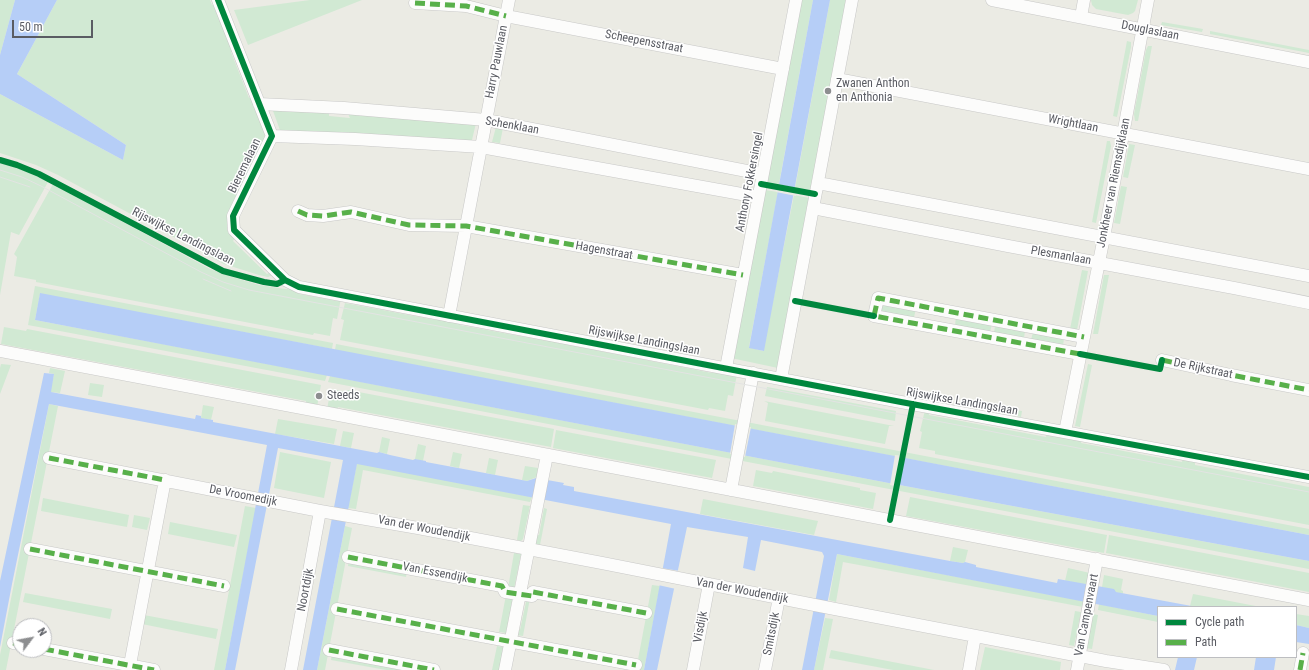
<!DOCTYPE html>
<html>
<head>
<meta charset="utf-8">
<style>
	body { margin:0 }
	#map { position:relative; width:1309px; height:670px; overflow:hidden; background:#ebebe4; font-family:"Roboto Condensed",sans-serif }
	canvas { display:block }
	.legend { position:absolute; left:1157px; top:606px; width:140px; height:52px; box-sizing:border-box; background:#fff; border:1px solid #bdbec1; margin:0; padding:5px 7px; list-style:none; font-size:12px; color:#5a5c63 }
	.legend li { display:flex; align-items:center; gap:8px; height:20px }
	.legend b { width:20px; border:1px solid #bdbec1 }
	.north { position:absolute; left:12px; top:618px; width:40px; height:40px; box-sizing:border-box; background:#fff; border:1px solid #bdbec1; border-radius:50%; rotate:58deg; font-size:11px; font-weight:700; line-height:16px; text-align:center; color:#5a5c63 }
	.north::after { content:''; display:block; margin:auto; width:14px; height:18px; background:#8d8e90; clip-path:polygon(50% 0,100% 100%,50% 72%,0 100%) }
	.scale { position:absolute; left:12px; top:20px; width:81px; height:18px; box-sizing:border-box; border:2px solid #5a5c63; border-top:0; padding-left:5px; font-size:12px; line-height:14px; white-space:nowrap; color:#5a5c63; -webkit-text-stroke:3px #fff; paint-order:stroke }
</style>
</head>
<body>
<div id="map">
<canvas width="1309" height="670"></canvas>
<ul class="legend">
<li><b style="height:5px;background:#00873e"></b>Cycle path</li>
<li><b style="height:5px;background:#58b04a"></b>Path</li>
</ul>
<div class="north">N</div>
<div class="scale">50 m</div>
</div>
<script>
const ctx = document.querySelector('canvas').getContext('2d');
ctx.lineJoin = 'round';
function fillPath(path, color) { ctx.fillStyle = color; ctx.fill(path, 'evenodd'); }
const poly = rows => new Path2D(rows.map(r => 'M' + r).join(''));
function stroke(path, color, width, dash) { ctx.strokeStyle = color; ctx.lineWidth = width; ctx.lineCap = dash ? 'butt' : 'round'; ctx.setLineDash(dash || []); ctx.stroke(path); }
function drawText(font, color, halo, rows, align = 'center') {
  ctx.font = font + ' "Roboto Condensed",sans-serif'; ctx.lineWidth = 3; ctx.setLineDash([]); ctx.textBaseline = 'middle'; ctx.strokeStyle = halo; ctx.fillStyle = color; for (const [text, x, y, turn = 0] of rows) {
    ctx.save(); ctx.translate(x, y); ctx.rotate((+turn || 0) * Math.PI / 180); ctx.textAlign = isNaN(turn) ? turn : align; if (halo) ctx.strokeText(text, 0, 0); ctx.fillText(text, 0, 0); ctx.restore();
  }
}
fillPath(poly([
	[0,0,15,0,0,55],
	[57,0,210,0,212,5,215,4,234,51,231,52,249,98,251,97,266,132,264,144,229,212,227,220,227,230,235,238,233,241,267,274,270,272,273,275,268,277,259,275,224,264,58,175,36,165,0,153,0,94,123,160,126,145,17,74],
	[310,0,362,0,248,45,234,10],
	[799,0,813,0,779,184,766,182],
	[830,0,848,0,831,90,827,89,826,92,831,93,811,190,795,188],
	[1091,0,1138,0,1135,11,1133,13,1128,15,1096,9,1092,5],
	[1162,22,1203,29,1202,32,1161,25],
	[1210,31,1309,50,1309,53,1210,34],
	[1127,41,1131,42,1131,47,1117,117,1113,116],
	[1148,46,1152,46,1138,121,1135,121,1134,114,1146,50],
	[272,108,329,111,329,116,350,118,347,112,476,123,472,140,469,141,281,133],
	[496,127,503,128,500,143,492,142],
	[1107,141,1110,141,1111,146,1096,223,1092,222],
	[1129,144,1135,145,1128,178,1123,177],
	[0,163,23,170,48,182,19,235,11,232,0,295],
	[53,184,210,269,229,276,259,285,285,289,300,290,300,294,337,301,338,298,341,298,337,319,333,318,330,336,314,333,313,335,36,282,36,280,14,276,17,257,14,254],
	[1121,186,1127,187,1120,224,1114,223],
	[765,190,778,192,749,347,763,351,794,195,809,198,778,368,731,358],
	[1082,270,1088,271,1077,330,1070,329],
	[1104,275,1109,275,1098,334,1093,334],
	[35,286,333,343,332,349,40,294,35,320,327,375,325,381,28,325],
	[345,303,436,320,437,317,460,321,460,325,547,341,548,338,569,342,569,345,712,373,713,369,737,374,733,396,728,395,725,411,709,408,708,410,340,340,344,320,341,319],
	[881,303,916,309,914,317,880,312],
	[956,317,992,324,990,332,955,325],
	[995,325,1025,330,1024,339,994,334],
	[4,327,26,331,27,329,321,385,317,407,305,405,306,401,1,344],
	[1033,332,1064,338,1063,346,1031,340],
	[336,344,1309,529,1309,535,335,350],
	[1,364,11,365,0,394,0,368],
	[1088,364,1092,365,1080,427,1075,426],
	[50,368,65,371,60,393,50,392,54,374,49,373],
	[330,376,894,484,1309,561,1309,569,328,382],
	[90,383,104,385,102,397,88,395],
	[767,387,896,411,895,421,765,396],
	[331,389,347,392,348,390,554,429,551,447,338,407,337,411,327,409],
	[764,401,894,426,889,426,885,444,765,421,768,403],
	[49,404,58,406,6,670,0,670,0,655],
	[203,405,214,407,211,420,201,418],
	[997,407,1022,411,1021,417,996,412],
	[925,410,930,411,929,415,1046,437,1047,433,1082,440,1081,443,1182,462,1183,459,1195,461,1195,465,1309,487,1309,525,935,454,935,451,919,448,922,432,920,431],
	[278,419,337,429,334,444,275,434],
	[556,430,716,460,712,478,553,448],
	[343,431,354,433,351,448,340,446],
	[382,437,390,439,387,454,379,452],
	[418,444,426,446,423,461,415,459],
	[280,452,331,462,324,498,274,488],
	[453,452,462,454,459,468,450,466],
	[489,458,498,460,495,475,486,473],
	[357,463,532,497,530,502,363,470,356,509,348,508],
	[525,466,538,468,537,477,527,481,522,480],
	[756,470,772,473,773,471,860,488,860,490,876,493,873,509,753,486],
	[910,497,1107,535,1104,553,906,516],
	[43,498,129,515,127,527,41,511],
	[703,499,818,521,814,535,700,514],
	[523,505,530,506,523,539,521,541,517,540],
	[245,506,256,508,225,670,214,670],
	[544,508,547,509,540,545,533,544,535,534,539,535],
	[134,515,150,518,147,530,132,527],
	[170,522,237,535,234,547,168,534],
	[345,526,352,528,325,670,317,670],
	[1109,535,1309,573,1309,592,1106,553],
	[953,547,968,550,965,562,963,563,950,561],
	[514,553,521,554,514,589,508,588],
	[837,554,1084,601,1083,607,843,562,836,602,829,600],
	[349,559,407,570,406,577,348,566],
	[1068,568,1090,573,1088,585,1065,581],
	[1104,575,1123,579,1121,590,1123,591,1123,594,1115,592,1102,587],
	[652,585,660,586,644,670,636,670],
	[25,593,112,609,110,619,23,602],
	[1193,594,1261,607,1197,607,1190,606],
	[506,595,513,597,506,633,499,632],
	[530,598,523,636,516,635,517,629,520,630,526,602,523,602],
	[1099,604,1158,616,1158,622,1098,610],
	[1075,611,1081,612,1074,646,1069,645],
	[1092,614,1098,615,1092,649,1086,648],
	[1296,614,1309,616,1309,628,1296,625],
	[144,615,218,629,216,639,142,624],
	[825,618,833,619,823,670,814,670],
	[497,646,504,647,499,670,492,670],
	[985,647,1061,662,1060,670,980,670],
	[831,650,934,670,893,670,829,658],
	[332,652,426,670,386,670,331,660]
]), '#d1e9d3');
fillPath(poly([
	[15,0,57,0,17,74,126,145,123,160,0,94,0,55],
	[813,0,830,0,764,351,749,348],
	[40,293,1309,535,1309,561,894,484,35,320],
	[44,373,54,374,51,392,195,419,196,415,201,416,201,418,213,420,213,422,377,453,379,452,390,455,413,460,415,459,426,461,426,462,485,473,527,481,536,478,564,483,563,485,574,487,574,491,950,561,963,563,965,562,976,565,976,567,1057,583,1058,579,1114,589,1116,592,1197,607,1158,607,1158,616,837,554,814,670,802,670,824,556,822,552,761,540,755,571,743,568,748,537,687,527,657,670,644,670,671,524,357,464,317,670,303,670,343,460,278,448,235,670,225,670,267,445,49,404,12,584,0,647,0,581],
	[1296,625,1309,628,1309,644,1296,642],
	[1178,657,1197,657,1194,670,1175,670],
	[1256,657,1276,657,1274,670,1254,670]
]), '#b6cef7');
fillPath(poly([
	[778,184,797,188,796,196,776,192],
	[735,424,751,427,745,457,730,454],
	[895,455,905,456,899,487,890,485],
	[661,568,680,571,676,589,658,585]
]), '#ebebe4');
const minor = poly([
	[218,0,272,136,233,216,234,230,285,280,299,287,901,402,1309,477],
	[992,0,1309,62],
	[415,3,466,6,506,16,783,69],
	[1081,17,1084,0],
	[837,79,1309,169],
	[259,104,344,108,486,120,762,174],
	[272,136,355,139,481,147,758,197],
	[818,183,1309,276],
	[813,208,1008,246,1234,288,1309,303],
	[298,211,307,215,323,216,351,212,409,225,466,226,743,275],
	[449,316,509,0],
	[0,351,344,416,1309,600],
	[1080,354,874,316,878,298,1084,337],
	[1162,360,1231,375,1309,390],
	[726,368,796,0],
	[781,379,852,0],
	[1065,432,1104,237,1148,0],
	[49,458,320,511,418,528,602,563,835,609,1106,661,1164,670],
	[731,490,753,373],
	[30,549,224,586],
	[348,557,502,586,505,592,532,596,533,592,646,613],
	[337,609,636,665],
	[13,643,20,644],
	[44,649,154,670],
	[329,650,434,670],
	[129,670,165,480],
	[291,670,320,511],
	[505,670,547,455],
	[693,670,709,584],
	[765,670,779,598],
	[969,670,975,636],
	[1077,670,1097,559],
	[1300,670,1303,653]
]);
stroke(minor, '#c8c8c7', 13);
stroke(minor, '#fcfcfb', 12);
stroke(poly([
	[0,170,22,177,41,186,201,272,223,282,249,290,1309,492],
	[0,177,30,187],
	[203,279,231,291]
]), '#e3e4e3', 1);
stroke(poly([
	[415,3,466,6,506,16],
	[298,211,307,215,323,216,351,212,409,225,466,226,743,275],
	[1080,354,874,316,878,298,1084,337],
	[1162,360,1231,375,1309,390],
	[49,458,165,480],
	[30,549,224,586],
	[348,557,502,586,505,592,532,596,533,592,646,613],
	[337,609,636,665],
	[13,643,20,644],
	[44,649,154,670],
	[329,650,434,670],
	[1300,670,1303,653]
]), '#58b04a', 5, [10, 5]);
stroke(poly([
	[218,0,272,136,233,216,234,230,285,280,299,287,901,402,1309,477],
	[0,160,17,165,39,174,223,271,264,282,277,284,285,280],
	[761,184,815,194],
	[795,301,874,316],
	[1080,354,1160,369,1162,360],
	[890,520,913,404]
]), '#00873e', 6);
for (const [x, y, r, color] of [
	[828,91,4,"#8d8e90"],
	[319,396,4,"#8d8e90"]
]) { const dot = new Path2D(); dot.arc(x, y, r, 0, 2 * Math.PI); ctx.fillStyle = color; ctx.fill(dot); stroke(dot, '#fff', 1.5); }
drawText('12px', '#5a5c63', '#fff', [
	["Douglaslaan",1150,31,11],
	["Scheepensstraat",644,42,11],
	["Harry Pauwlaan",497,62,-79],
	["Wrightlaan",1073,124,11],
	["Schenklaan",512,126,10],
	["Bieremalaan",245,166,-64],
	["Anthony Fokkersingel",750,182,-79],
	["Jonkheer van Riemsdijklaan",1114,183,-79],
	["Rijswijkse Landingslaan",183,237,27],
	["Hagenstraat",604,251,10],
	["Plesmanlaan",1061,256,10],
	["Rijswijkse Landingslaan",644,341,11],
	["De Rijkstraat",1203,369,12],
	["Rijswijkse Landingslaan",962,402,10],
	["De Vroomedijk",243,496,11],
	["Van der Woudendijk",424,529,11],
	["Van Essendijk",435,573,11],
	["Noortdijk",306,590,-79],
	["Van der Woudendijk",742,591,11],
	["Van Campenvaart",1087,615,-79],
	["Visdijk",701,627,-79],
	["Smitsdijk",772,634,-79]
]);
drawText('12px', '#5a5c63', '#fff', [
	["Zwanen Anthon",836,84],
	["en Anthonia",836,98],
	["Steeds",327,396]
], 'left');
</script>
</body>
</html>
